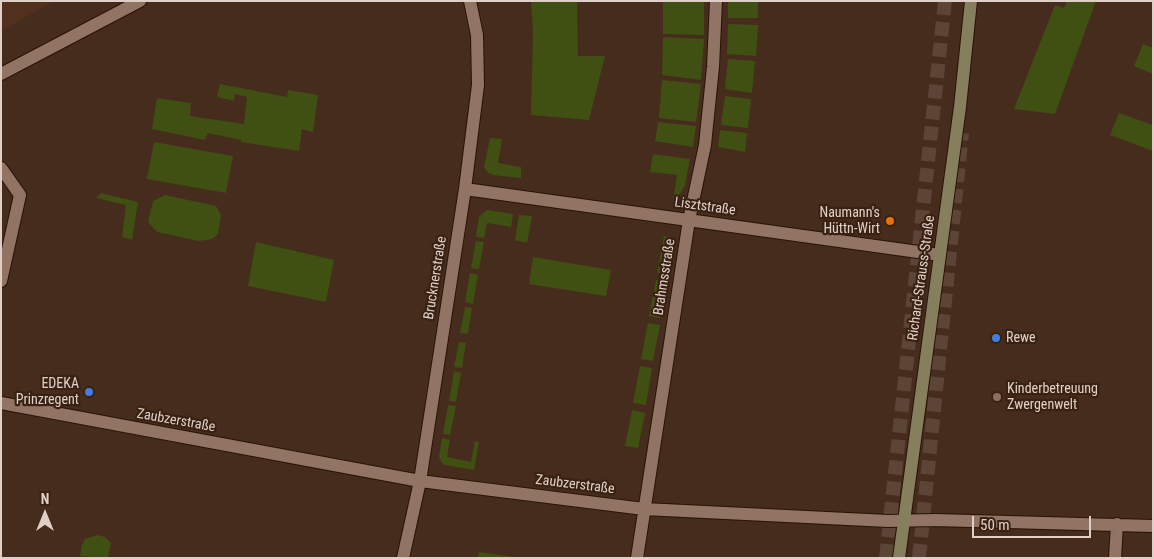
<!DOCTYPE html>
<html>
<head>
<meta charset="utf-8">
<style>
	body { margin:0 }
	#map { position:relative; width:1154px; height:559px; overflow:hidden; background:#452c1c; font-family:"Roboto Condensed",sans-serif }
	canvas { display:block }
	.frame { position:absolute; inset:0; border:2px solid #e0cfc6; pointer-events:none }
	.north { position:absolute; left:20px; top:489px; width:50px; height:50px; -webkit-text-stroke:4px #3a2213; paint-order:stroke; rotate:0deg; font-size:14px; font-weight:700; line-height:20px; text-align:center; color:#e0cfc6 }
	.north::after { content:''; display:block; margin:auto; width:18px; height:22px; background:#e0cfc6; clip-path:polygon(50% 0,100% 100%,50% 72%,0 100%) }
	.scale { position:absolute; left:972px; top:516px; width:119px; height:22px; box-sizing:border-box; border:2px solid #e0cfc6; border-top:0; padding-left:6px; font-size:15px; line-height:18px; white-space:nowrap; color:#e0cfc6; -webkit-text-stroke:4px #3a2213; paint-order:stroke }
</style>
</head>
<body>
<div id="map">
<canvas width="1154" height="559"></canvas>
<div class="frame"></div>
<div class="north">N</div>
<div class="scale">50 m</div>
</div>
<script>
const ctx = document.querySelector('canvas').getContext('2d');
ctx.lineJoin = 'round';
function fillPath(path, color) { ctx.fillStyle = color; ctx.fill(path, 'evenodd'); }
const poly = rows => new Path2D(rows.map(r => 'M' + r).join(''));
function stroke(path, color, width, dash) { ctx.strokeStyle = color; ctx.lineWidth = width; ctx.lineCap = dash ? 'butt' : 'round'; ctx.setLineDash(dash || []); ctx.stroke(path); }
function drawText(font, color, halo, rows, align = 'center') {
  ctx.font = font + ' "Roboto Condensed",sans-serif'; ctx.lineWidth = 4.5; ctx.setLineDash([]); ctx.textBaseline = 'middle'; ctx.strokeStyle = halo; ctx.fillStyle = color; for (const [text, x, y, turn = 0] of rows) {
    ctx.save(); ctx.translate(x, y); ctx.rotate((+turn || 0) * Math.PI / 180); ctx.textAlign = isNaN(turn) ? turn : align; if (halo) ctx.strokeText(text, 0, 0); ctx.fillText(text, 0, 0); ctx.restore();
  }
}
fillPath(poly([
	[1,1,54,1,1,31]
]), '#51311e');
fillPath(poly([
	[531,1,577,1,578,56,605,56,589,120,531,115,533,32],
	[663,1,704,1,704,35,663,34],
	[728,1,758,1,758,18,728,18],
	[1067,1,1096,1,1055,114,1014,109,1055,5,1064,8],
	[728,24,758,25,756,56,727,54],
	[663,37,704,39,701,80,662,75],
	[1143,44,1153,48,1153,74,1134,66],
	[728,59,755,61,752,93,725,89],
	[662,80,701,84,696,122,659,118],
	[220,84,287,97,288,90,318,95,313,132,302,129,299,151,241,142,241,140,208,133,205,140,152,129,157,98,191,103,190,116,244,124,247,97,235,94,234,101,217,97],
	[725,96,751,99,748,128,721,125],
	[1119,113,1153,125,1153,151,1110,135],
	[658,122,696,126,693,147,655,141],
	[720,130,747,133,745,152,718,147],
	[490,138,502,139,498,163,521,167,521,178,493,175,487,172,484,167],
	[154,142,233,156,226,193,147,179],
	[653,154,690,159,685,185,680,194,673,201,677,175,650,172],
	[101,193,138,202,132,240,122,237,126,205,96,198],
	[165,195,216,206,221,215,218,234,212,239,199,241,157,232,148,222,153,201],
	[487,210,513,214,511,227,487,223,484,238,476,237,479,217],
	[519,215,532,216,527,243,515,240],
	[664,236,669,238,673,246,668,274,657,273],
	[476,241,484,242,479,269,471,268],
	[256,242,334,260,326,302,248,286],
	[533,257,611,270,606,296,529,284],
	[470,273,478,275,473,304,465,302],
	[656,280,667,282,660,318,649,316],
	[465,307,472,308,468,334,460,333],
	[648,323,660,325,653,361,641,359],
	[459,342,466,343,462,368,454,367],
	[640,366,652,368,646,405,633,403],
	[454,371,461,373,456,402,449,401],
	[448,405,456,406,450,435,443,434],
	[632,410,645,413,638,448,625,446],
	[442,438,450,440,447,457,471,462,475,441,479,442,474,470,445,465,441,462,439,456],
	[97,535,105,537,111,543,108,558,80,556,82,545,85,539],
	[479,552,520,558,478,558]
]), '#3f5012');
stroke(poly([
	[886,558,945,1],
	[919,558,962,133]
]), '#5c4436', 14, [14, 7]);
const minor = poly([
	[1,168,20,195,1,281],
	[465,189,940,255],
	[1,403,420,481,644,509,888,521,935,520,1153,526],
	[403,558,420,481,465,189,478,85,477,35,470,1],
	[637,558,689,220,705,145,713,67,716,1],
	[1115,558,1117,524]
]);
const tertiary = poly([
	[1,74,140,1]
]);
const secondary = poly([
	[899,558,960,107,971,1]
]);
stroke(minor, '#2a1305', 14);
stroke(tertiary, '#2a1305', 14);
stroke(secondary, '#2a1305', 14);
stroke(minor, '#917463', 12);
stroke(tertiary, '#917463', 12);
stroke(secondary, '#867f5e', 12);
for (const [x, y, r, color] of [
	[890,221,5,"#e8710a"],
	[996,338,5,"#3f7fe0"],
	[89,392,5,"#3f7fe0"],
	[997,397,5,"#8d6e63"]
]) { const dot = new Path2D(); dot.arc(x, y, r, 0, 2 * Math.PI); ctx.fillStyle = color; ctx.fill(dot); stroke(dot, '#3a2213', 2); }
drawText('14px', '#e0cfc6', '#3a2213', [
	["Lisztstraße",705,207,8],
	["Brahmsstraße",665,277,-81],
	["Brucknerstraße",436,278,-81],
	["Richard-Strauss-Straße",922,278,-82],
	["Zaubzerstraße",176,421,10],
	["Zaubzerstraße",575,485,7]
]);
drawText('14px', '#e0cfc6', '#3a2213', [
	["Naumann's",880,213],
	["Hüttn-Wirt",880,229],
	["Rewe",1006,338,"left"],
	["EDEKA",79,384],
	["Prinzregent",79,400],
	["Kinderbetreuung",1007,389,"left"],
	["Zwergenwelt",1007,405,"left"]
], 'right');
</script>
</body>
</html>
